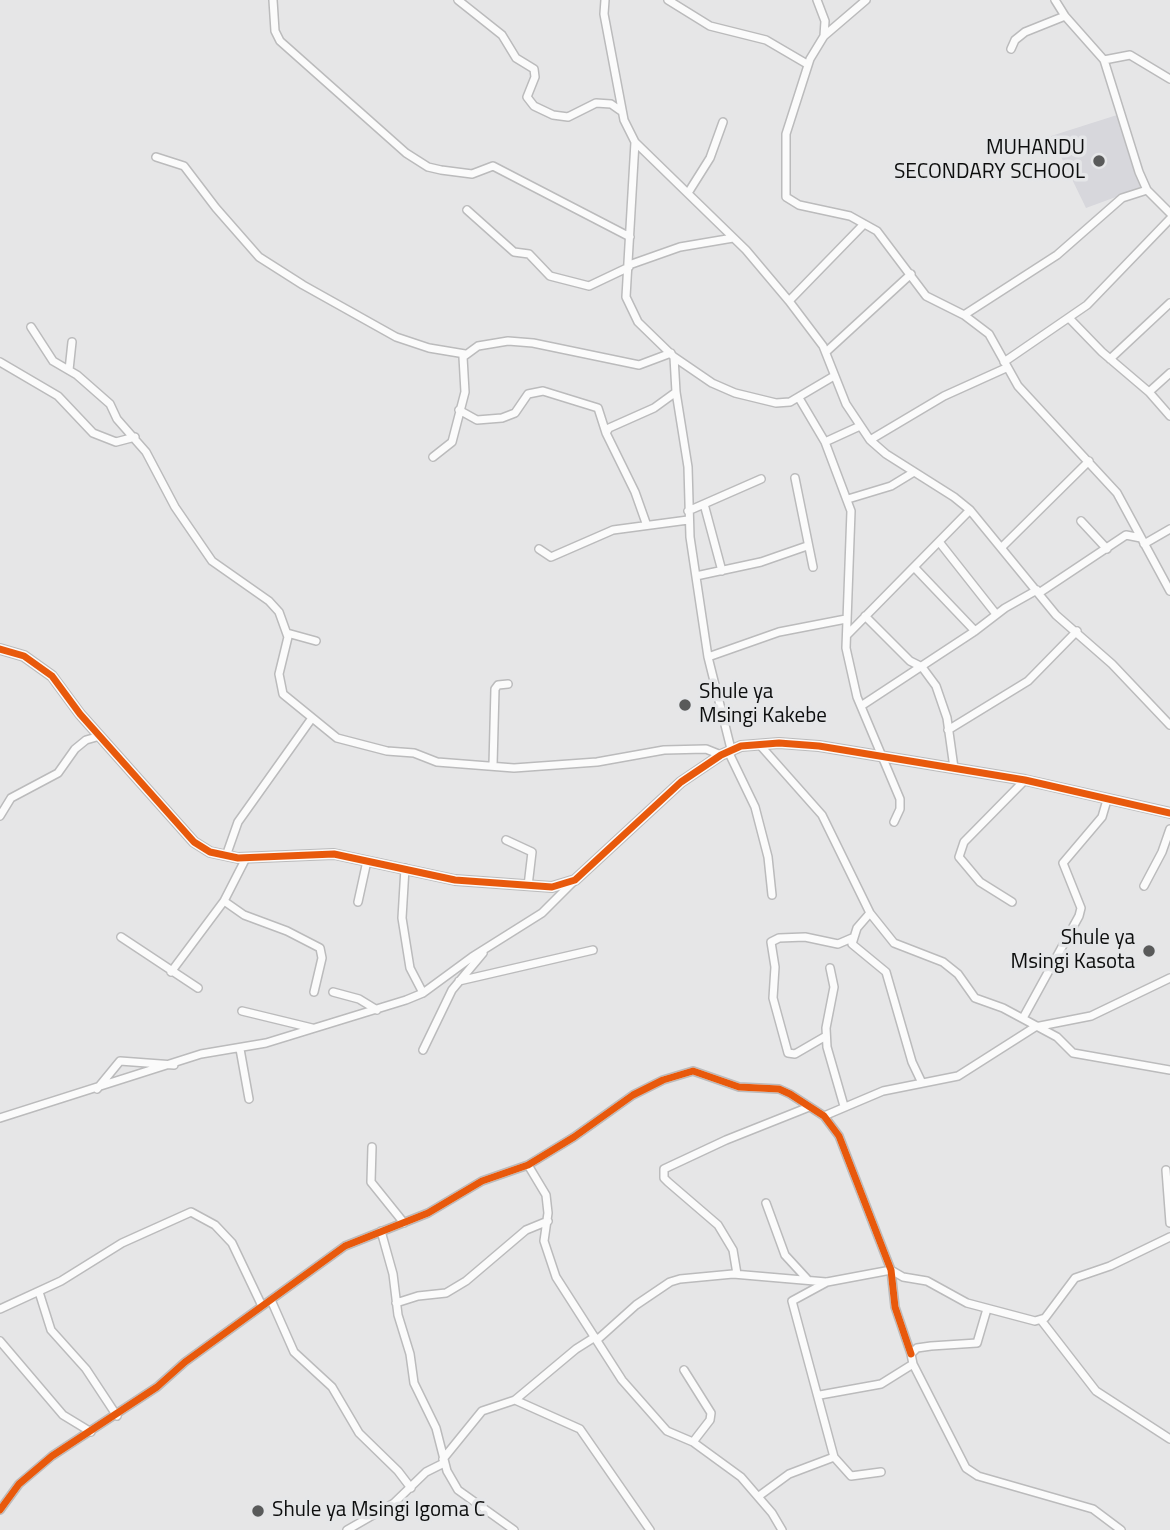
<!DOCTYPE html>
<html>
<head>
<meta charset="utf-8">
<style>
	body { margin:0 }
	canvas { display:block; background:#e6e6e7 }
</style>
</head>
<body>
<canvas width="1170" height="1530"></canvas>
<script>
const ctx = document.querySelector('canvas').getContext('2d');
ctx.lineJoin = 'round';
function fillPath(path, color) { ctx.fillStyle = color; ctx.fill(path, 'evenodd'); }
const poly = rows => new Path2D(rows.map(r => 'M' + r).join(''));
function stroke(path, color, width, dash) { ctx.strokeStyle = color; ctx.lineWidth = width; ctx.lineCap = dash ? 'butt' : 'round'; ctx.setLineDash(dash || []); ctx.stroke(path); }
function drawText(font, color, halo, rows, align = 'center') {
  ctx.font = font + ' "Titillium Web",sans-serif'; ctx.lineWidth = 7; ctx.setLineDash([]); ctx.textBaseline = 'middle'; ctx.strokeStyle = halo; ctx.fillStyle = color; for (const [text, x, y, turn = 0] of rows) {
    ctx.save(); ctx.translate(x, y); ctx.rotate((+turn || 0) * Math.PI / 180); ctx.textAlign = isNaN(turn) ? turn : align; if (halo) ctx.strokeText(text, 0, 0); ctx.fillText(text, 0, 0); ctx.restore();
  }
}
fillPath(poly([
	[1117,115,1143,187,1086,208,1051,136]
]), '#d7d7dc');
const minor = poly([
	[273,0,275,31,280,41,406,153,428,167,441,170,472,174,493,166,630,237],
	[458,0,502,35,516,58,534,69,535,77,527,97,534,106,553,115,568,117,596,103,611,104,621,111],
	[605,0,604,14,624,120,635,142,626,297,638,322,674,357,676,392,688,467,690,537,708,657,731,749],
	[668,0,710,26,766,40,807,64],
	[817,0,825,21,824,36],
	[866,0,824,36,810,59,786,134,786,197,799,205,850,216,877,231,926,296,964,315,989,334,1018,386,1117,493,1170,591],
	[1055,0,1065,16,1104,60,1139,172,1147,190,1170,213],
	[1011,49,1015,40,1025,32,1065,16],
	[1104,60,1130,55,1170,79],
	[635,142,746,250,789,301,823,346,846,404,870,440,886,454,954,497,970,510,1056,615,1112,664,1170,725],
	[156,157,184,166,216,208,259,257,303,285,396,337,429,348,465,354],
	[688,193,710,158,723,122],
	[467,210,514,252,529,254,550,276,589,286,629,267],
	[629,265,680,247,733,238],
	[789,301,864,224],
	[964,315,1057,255,1122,198,1147,190],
	[1069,318,1102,352,1149,392,1170,416],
	[31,327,53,361,77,375,110,404,117,419,146,452,175,507,212,561,269,601,279,612,288,637,279,674,283,694,337,738,387,751,414,753,437,762,514,768,597,762,664,750,706,749,721,755],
	[826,352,911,274],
	[674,357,712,383,735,393,776,403,790,402,834,376],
	[1110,359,1170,303],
	[0,362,58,396,93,433,116,442,135,437],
	[1004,362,1087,305,1170,219],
	[69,370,72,342],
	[1149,392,1170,373],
	[799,398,825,442,851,511,846,648,857,697,900,799,900,809,894,822],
	[459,410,477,420,502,418,515,413,528,394,543,391,598,408,606,433],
	[870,440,944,396,1006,368],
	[825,442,860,426],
	[433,457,452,442,465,392,463,357,478,346,508,341,533,343,639,365,671,353],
	[795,478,813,567],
	[848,499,891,486,914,472],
	[704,504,722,571],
	[688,511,761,479],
	[1081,521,1107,549],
	[646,523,635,492,606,433,609,428,654,408,676,392],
	[940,543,996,614],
	[1144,544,1170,529],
	[1002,547,1089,461],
	[539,549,551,557,613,530,688,520],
	[914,567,975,631],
	[696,576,761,562,807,546],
	[1039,593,1126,535,1141,538],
	[865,616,910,661,922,667,936,686,947,718,954,768],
	[287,633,316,641],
	[847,635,970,510],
	[708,657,779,632,846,619],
	[861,706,975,631,1005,608,1037,590],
	[948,730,1028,681,1077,631],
	[759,744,822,815,870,913,894,943,943,962,958,974,975,998,1003,1008,1057,1037,1073,1053,1170,1070],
	[728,751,755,807,768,857,772,895],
	[493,765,495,689,498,685,508,684],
	[0,816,11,798,58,773,75,749,86,740,100,736],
	[506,840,532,852,528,886],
	[226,856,238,822,312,718],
	[405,868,402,918,410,968,423,993],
	[1144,886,1162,852,1170,829],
	[224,901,244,915,287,931,320,948,322,958,314,992],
	[358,902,367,861],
	[1012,902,980,882,959,857,964,842,1025,780],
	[870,913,857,928,852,944,886,972,912,1062,922,1083],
	[121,937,198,988],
	[830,968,834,987,826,1028,827,1047,844,1106],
	[171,972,224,901,246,858],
	[459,981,593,950],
	[333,992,359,999,377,1010],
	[242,1011,312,1028],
	[1023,1018,1079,916,1081,908,1063,863,1102,817,1107,800],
	[826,1036,795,1054,788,1053,773,998,775,967,771,942,779,938,805,937,838,944,852,938],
	[240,1049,249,1099],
	[423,1050,452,990,483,953],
	[97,1089,120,1061,174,1065],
	[824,1116,883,1091,958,1076,1035,1027,1091,1016,1170,978],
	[0,1118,201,1054,266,1043,406,1000,423,993,472,957,542,913,575,880],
	[372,1147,371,1182,404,1223],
	[528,1165,546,1195,548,1213,544,1241,556,1277,622,1380,667,1431,693,1442,741,1477,772,1513,782,1530],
	[1166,1170,1170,1223],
	[766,1203,785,1255,808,1280],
	[381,1231,393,1274,398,1315,410,1354,414,1383,436,1428,447,1471,458,1490,514,1530],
	[891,1270,903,1277,927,1281,967,1303,1035,1321,1045,1318,1075,1278,1110,1266,1170,1237],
	[737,1274,733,1250,718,1225,668,1182,664,1178,664,1169,726,1140,809,1107],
	[39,1292,51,1330,86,1369,117,1416],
	[271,1300,294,1352,332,1387,359,1433,398,1471,411,1488],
	[396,1303,418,1296,446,1293,466,1281,526,1230,548,1221],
	[0,1309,61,1281,122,1243,191,1212,215,1225,232,1243,262,1306],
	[987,1309,977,1343,931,1346,917,1348,911,1354,913,1364,966,1468,978,1476,1093,1509,1121,1530],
	[1041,1320,1096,1391,1170,1439],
	[597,1340,636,1305,670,1282,680,1279,733,1274,826,1282],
	[0,1341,63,1415,91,1432],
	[684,1370,711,1413,710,1420,693,1442],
	[820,1395,881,1384,913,1364],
	[515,1400,580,1429,650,1530],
	[443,1459,482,1411,515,1400,576,1349,595,1337],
	[881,1472,851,1476,834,1457,792,1301,827,1282,891,1270],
	[759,1496,789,1474,834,1457],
	[0,1510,19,1484,52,1456,157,1387,185,1362,345,1246,428,1213,482,1181,528,1165,574,1137,633,1095,663,1080,693,1071,739,1087,779,1089,790,1094,824,1116,839,1136,891,1270,895,1307,911,1354],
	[347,1530,394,1503,426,1472,444,1463]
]);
const tertiary = poly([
	[0,649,24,656,52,676,80,714,194,842,210,852,238,858,334,854,455,880,552,887,575,880,681,782,721,755,741,746,779,743,819,746,1025,780,1170,813]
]);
stroke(minor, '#bbbbbc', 10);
stroke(tertiary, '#bbbbbc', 12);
stroke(minor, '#fbfbfb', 7);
stroke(tertiary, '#fbfbfb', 10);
stroke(poly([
	[0,649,24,656,52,676,80,714,194,842,210,852,238,858,334,854,455,880,552,887,575,880,681,782,721,755,741,746,779,743,819,746,1025,780,1170,813],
	[0,1510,19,1484,52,1456,157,1387,185,1362,345,1246,428,1213,482,1181,528,1165,574,1137,633,1095,663,1080,693,1071,739,1087,779,1089,790,1094,824,1116,839,1136,891,1270,895,1307,911,1354]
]), '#e8590c', 7);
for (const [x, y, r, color] of [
	[1099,161,7,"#595a5a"],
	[685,705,7,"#595a5a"],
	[1149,951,7,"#595a5a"],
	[258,1511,7,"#595a5a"]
]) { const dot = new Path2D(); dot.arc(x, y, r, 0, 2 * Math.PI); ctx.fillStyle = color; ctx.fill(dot); stroke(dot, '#e5e6e8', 2.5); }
drawText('21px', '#0d0e0e', '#e5e6e8', [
	["MUHANDU",1085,149],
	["SECONDARY SCHOOL",1085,173],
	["Shule ya",699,693,"left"],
	["Msingi Kakebe",699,717,"left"],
	["Shule ya",1135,939],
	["Msingi Kasota",1135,963],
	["Shule ya Msingi Igoma C",272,1511,"left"]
], 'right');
</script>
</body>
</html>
